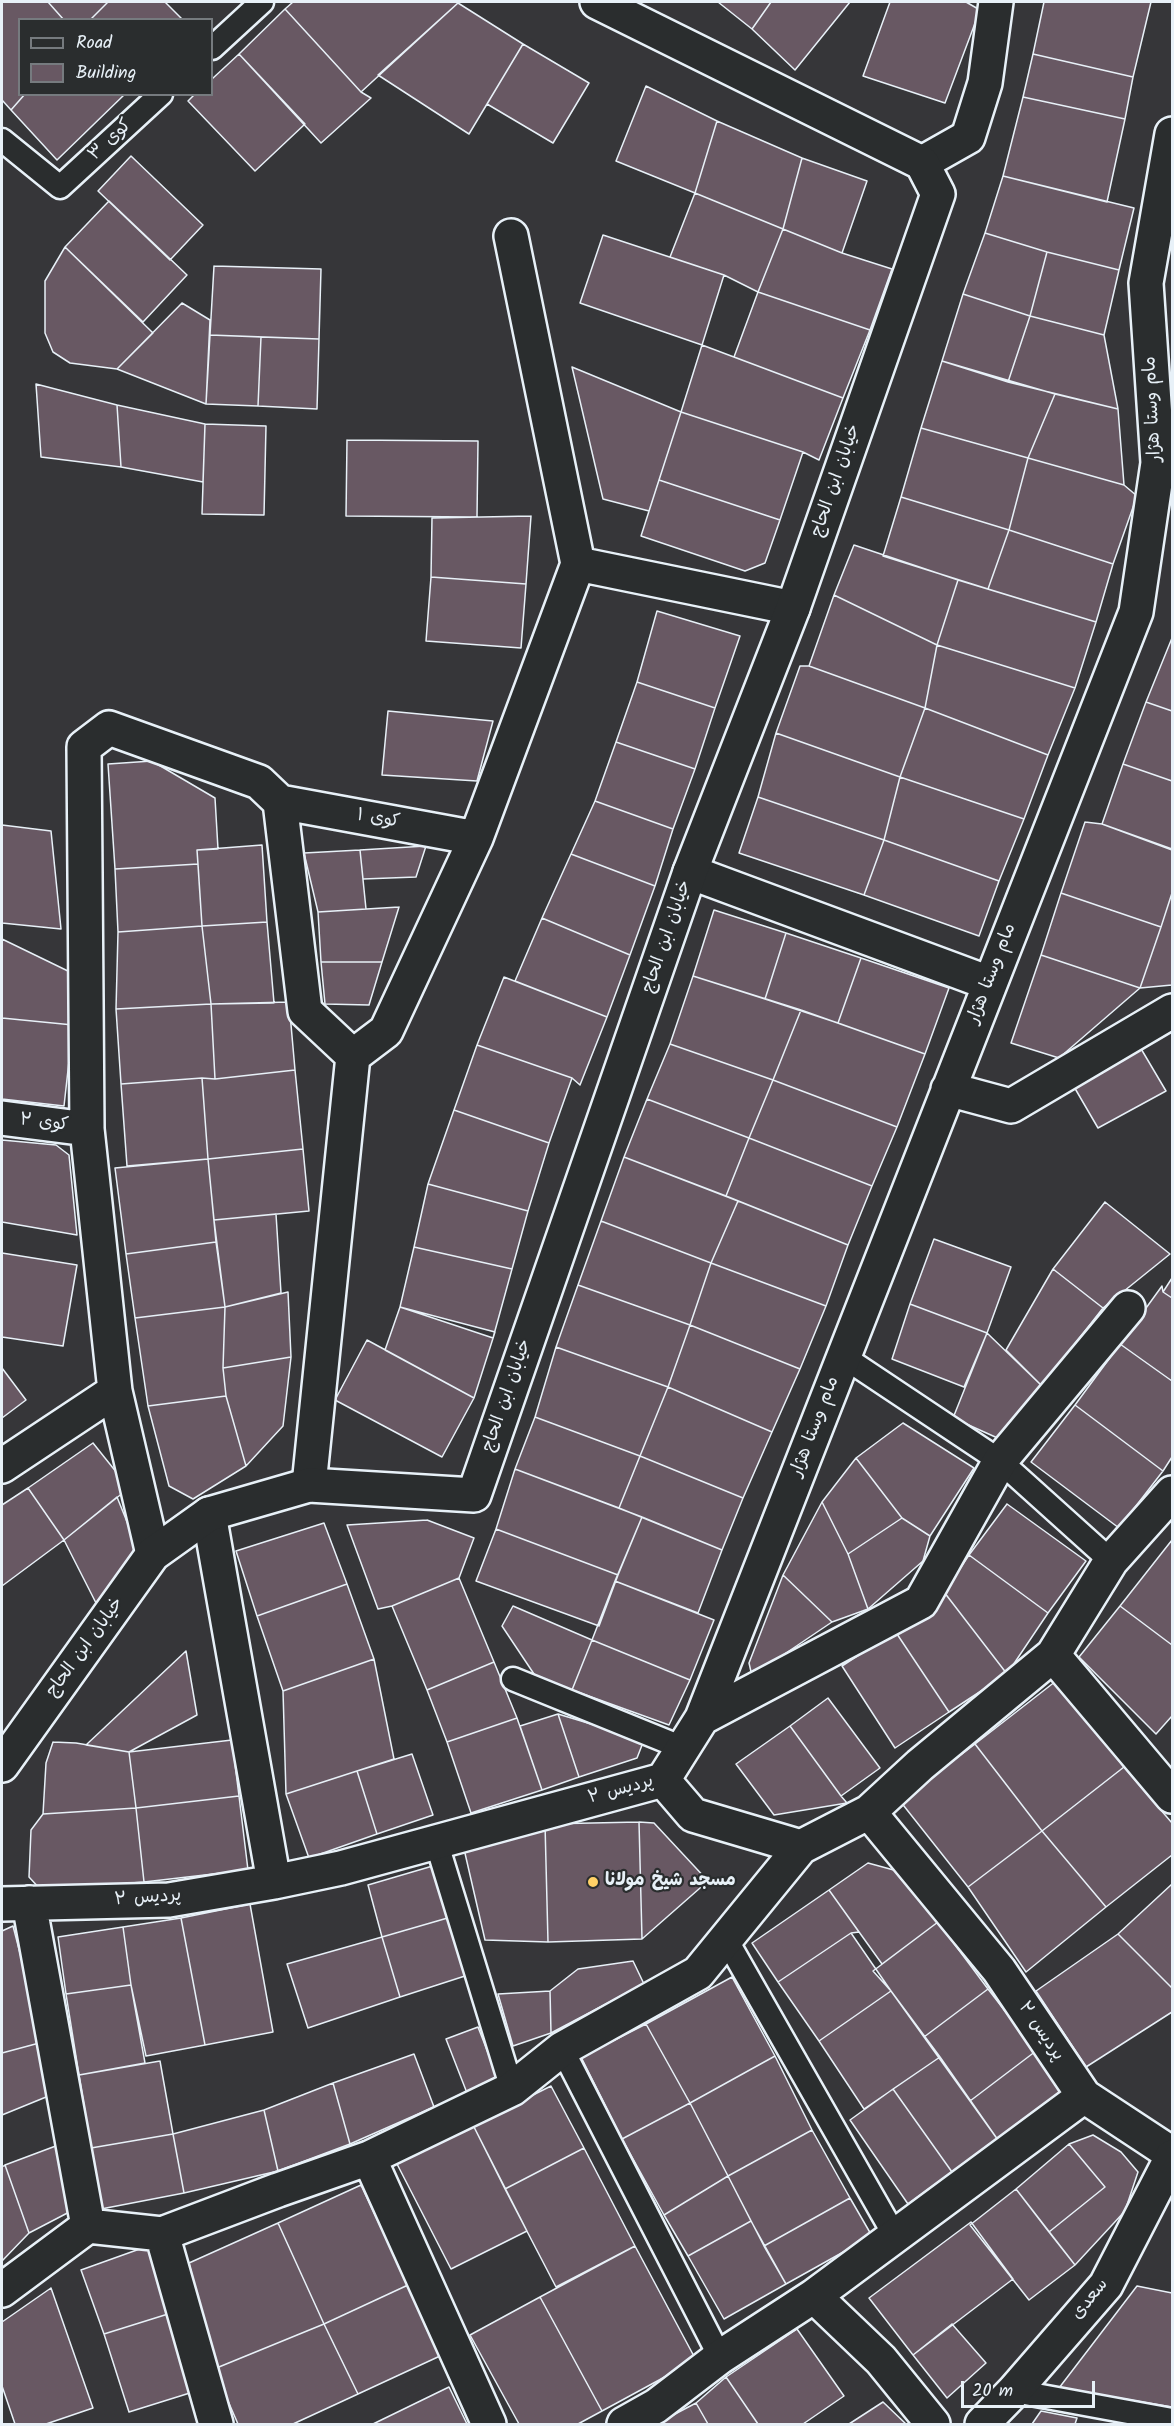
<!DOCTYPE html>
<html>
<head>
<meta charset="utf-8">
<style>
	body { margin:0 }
	#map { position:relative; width:1174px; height:2426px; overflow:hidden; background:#363639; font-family:Kalam,sans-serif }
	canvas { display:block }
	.frame { position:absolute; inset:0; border:3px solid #e8f1f8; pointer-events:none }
	.legend { position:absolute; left:18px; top:18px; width:195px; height:78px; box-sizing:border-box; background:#2a2d2e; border:2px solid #767b7f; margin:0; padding:8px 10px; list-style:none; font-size:18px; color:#e8f1f8 }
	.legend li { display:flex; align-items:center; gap:12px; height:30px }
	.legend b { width:30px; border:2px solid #767b7f }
	.scale { position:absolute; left:961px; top:2381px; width:134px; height:27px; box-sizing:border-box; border:3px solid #e8f1f8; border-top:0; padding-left:8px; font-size:18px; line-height:21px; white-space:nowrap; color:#e8f1f8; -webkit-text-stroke:4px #2a2d2e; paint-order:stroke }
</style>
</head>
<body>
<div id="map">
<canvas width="1174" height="2426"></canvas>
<div class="frame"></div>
<ul class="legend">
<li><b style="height:8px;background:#2a2d2e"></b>Road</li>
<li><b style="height:16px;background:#685863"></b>Building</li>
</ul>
<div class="scale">20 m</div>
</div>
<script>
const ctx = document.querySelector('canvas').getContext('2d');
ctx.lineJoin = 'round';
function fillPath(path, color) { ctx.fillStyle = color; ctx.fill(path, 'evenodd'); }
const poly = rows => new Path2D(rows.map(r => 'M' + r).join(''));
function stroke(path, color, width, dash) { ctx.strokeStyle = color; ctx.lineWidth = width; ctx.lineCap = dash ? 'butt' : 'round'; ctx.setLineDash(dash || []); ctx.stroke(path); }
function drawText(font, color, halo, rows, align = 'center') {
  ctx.font = font + ' Kalam,"Playpen Sans Arabic",sans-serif'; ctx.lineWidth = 4.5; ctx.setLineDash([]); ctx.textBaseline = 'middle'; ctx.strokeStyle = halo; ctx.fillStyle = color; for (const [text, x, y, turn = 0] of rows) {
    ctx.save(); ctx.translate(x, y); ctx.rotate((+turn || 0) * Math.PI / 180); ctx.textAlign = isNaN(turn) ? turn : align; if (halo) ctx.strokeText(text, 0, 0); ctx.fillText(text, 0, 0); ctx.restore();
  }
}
const building = poly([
	[2,2,48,2,64,20,20,20,20,94,25,94,11,110,2,100,2,2],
	[48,2,108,2,90,20,64,20,48,2],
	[108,2,165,2,183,20,90,20,108,2],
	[293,2,456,2,458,3,361,92,285,9,293,2],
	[718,2,771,2,752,29,718,2],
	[771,2,850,2,795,70,752,29,771,2],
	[890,2,966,2,980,10,945,103,863,76,890,2],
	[1044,2,1151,2,1133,77,1033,54,1044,2],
	[458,3,523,44,469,134,378,75,458,3],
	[285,9,361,92,371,98,321,143,239,54,285,9],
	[523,44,589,83,553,143,487,104,523,44],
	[239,54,305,124,255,171,188,101,195,94,212,94,212,79,239,54],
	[1033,54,1133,77,1125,119,1023,97,1033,54],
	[646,86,717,121,695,193,616,161,646,86],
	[25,94,125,94,57,160,11,110,25,94],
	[1023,97,1125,119,1107,202,1003,176,1023,97],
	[717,121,802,158,783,229,695,193,717,121],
	[131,156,203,225,170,260,98,191,131,156],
	[802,158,867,181,842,253,783,229,802,158],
	[1003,176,1134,208,1119,270,1047,252,985,233,1003,176],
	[695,193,783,229,758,292,724,275,670,257,695,193],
	[109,201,187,275,143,322,65,247,109,201],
	[783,229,842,253,892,269,870,330,758,292,783,229],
	[985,233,1047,252,1030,316,963,294,985,233],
	[603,235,724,275,702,345,580,303,603,235],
	[65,247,153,333,117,369,70,363,53,352,45,333,45,281,65,247],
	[1047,252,1119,270,1104,335,1030,316,1047,252],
	[214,266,321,269,319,339,210,335,214,266],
	[758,292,870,330,843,398,734,357,758,292],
	[963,294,1030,316,1008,382,942,361,963,294],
	[182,303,210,320,206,404,117,369,182,303],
	[1030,316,1104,335,1118,409,1008,382,1030,316],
	[210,335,261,337,258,406,206,404,210,335],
	[261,337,319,339,317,409,258,406,261,337],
	[702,345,843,398,819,460,803,452,681,412,702,345],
	[942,361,1055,394,1028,458,921,428,942,361],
	[572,367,681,412,649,511,603,499,572,367],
	[36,384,117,405,121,467,41,457,36,384],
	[1055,394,1118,409,1124,485,1028,458,1055,394],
	[117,405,205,424,203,482,121,467,117,405],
	[681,412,803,452,780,520,659,480,681,412],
	[205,424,266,426,264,515,202,514,205,424],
	[921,428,1028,458,1009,530,901,497,921,428],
	[347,440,478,441,477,517,346,516,347,440],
	[1028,458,1124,485,1137,496,1113,564,1009,530,1028,458],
	[659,480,780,520,765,563,745,571,641,536,659,480],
	[901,497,1009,530,988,589,883,556,901,497],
	[531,516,526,584,431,577,432,518,531,516],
	[1009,530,1113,564,1096,622,988,589,1009,530],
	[854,545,958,580,937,645,834,595,854,545],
	[431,577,526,584,521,648,426,641,431,577],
	[958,580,1096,622,1075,688,937,645,958,580],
	[834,595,937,645,925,708,809,666,834,595],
	[657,611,740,636,715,708,637,682,657,611],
	[1172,638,1172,711,1146,702,1172,638],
	[937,645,1075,688,1048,755,925,708,937,645],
	[800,666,809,666,925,708,900,777,776,733,800,666],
	[637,682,715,708,695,769,616,742,637,682],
	[1146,702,1172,711,1172,781,1123,764,1146,702],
	[925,708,1048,755,1024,819,900,777,925,708],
	[388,711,493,721,477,781,382,775,388,711],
	[776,733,900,777,884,840,758,797,776,733],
	[616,742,695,769,673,829,595,801,616,742],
	[152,761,215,798,218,849,197,850,198,864,115,869,108,764,152,761],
	[1123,764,1172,781,1172,849,1102,824,1123,764],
	[900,777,1024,819,999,881,884,840,900,777],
	[758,797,884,840,864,895,739,853,758,797],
	[595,801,673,829,655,886,571,854,595,801],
	[1085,822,1102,824,1172,850,1172,893,1161,927,1061,893,1085,822],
	[2,825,51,831,61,929,2,923,2,825],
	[884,840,999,881,979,936,864,895,884,840],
	[262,845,267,922,202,926,197,850,262,845],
	[426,846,416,877,363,879,360,850,426,846],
	[360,850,366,909,318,912,304,853,360,850],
	[571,854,655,886,630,955,542,918,571,854],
	[198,864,202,926,118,932,115,869,198,864],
	[1061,893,1161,927,1140,988,1041,955,1061,893],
	[1172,893,1172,985,1140,988,1161,927,1172,893],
	[399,907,382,962,321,962,318,912,399,907],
	[714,910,786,933,765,999,693,976,714,910],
	[542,918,630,955,607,1017,515,981,542,918],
	[267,922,274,1003,211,1004,202,926,267,922],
	[202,926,211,1004,116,1009,118,932,202,926],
	[786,933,861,958,838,1023,765,999,786,933],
	[2,939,70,972,73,1025,2,1018,2,939],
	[1041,955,1140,988,1059,1058,1011,1043,1041,955],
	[861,958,949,988,925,1054,838,1023,861,958],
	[321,962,382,962,369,1005,325,1004,321,962],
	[693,976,801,1010,773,1080,670,1044,693,976],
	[504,977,607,1017,580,1085,572,1078,477,1045,504,977],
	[289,1002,295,1070,215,1079,211,1004,289,1002],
	[211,1004,215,1079,202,1078,121,1084,116,1009,211,1004],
	[801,1010,925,1054,897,1127,773,1080,801,1010],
	[2,1018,73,1025,64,1106,2,1099,2,1018],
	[670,1044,773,1080,749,1138,647,1099,670,1044],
	[477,1045,572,1078,549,1143,454,1110,477,1045],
	[1140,1047,1166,1091,1098,1128,1073,1085,1140,1047],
	[295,1070,303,1149,208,1159,202,1078,215,1079,295,1070],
	[202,1078,208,1159,127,1166,121,1084,202,1078],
	[773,1080,897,1127,872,1186,749,1138,773,1080],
	[647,1099,749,1138,726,1196,624,1157,647,1099],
	[454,1110,549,1143,528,1211,428,1184,454,1110],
	[749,1138,872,1186,848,1245,726,1196,749,1138],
	[2,1140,56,1145,69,1155,77,1235,2,1222,2,1140],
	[303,1149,309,1211,214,1220,208,1159,303,1149],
	[624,1157,738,1201,711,1263,601,1221,624,1157],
	[208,1159,216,1242,126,1254,115,1168,208,1159],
	[428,1184,528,1211,512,1269,414,1247,428,1184],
	[738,1201,848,1245,826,1306,711,1263,738,1201],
	[1105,1202,1170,1254,1103,1308,1053,1269,1105,1202],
	[276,1214,281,1293,225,1307,214,1220,276,1214],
	[601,1221,711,1263,690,1325,578,1285,601,1221],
	[934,1239,1011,1267,987,1333,910,1304,934,1239],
	[216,1242,225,1307,135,1318,126,1254,216,1242],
	[414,1247,512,1269,493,1338,400,1307,414,1247],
	[2,1253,77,1265,63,1346,2,1337,2,1253],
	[711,1263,826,1306,800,1369,690,1325,711,1263],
	[1053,1269,1103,1308,1042,1386,1006,1350,1053,1269],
	[1172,1278,1172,1298,1163,1292,1172,1278],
	[578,1285,690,1325,668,1387,556,1347,578,1285],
	[1162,1286,1163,1292,1172,1298,1172,1381,1120,1344,1162,1286],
	[288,1292,291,1357,223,1368,225,1307,288,1292],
	[910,1304,987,1333,964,1387,892,1359,910,1304],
	[225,1307,223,1368,226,1396,148,1406,135,1318,225,1307],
	[400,1307,495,1332,474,1398,385,1350,400,1307],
	[690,1325,800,1369,772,1432,668,1387,690,1325],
	[987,1333,1042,1386,1002,1440,953,1418,987,1333],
	[367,1340,474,1398,442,1457,335,1400,367,1340],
	[1120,1344,1172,1381,1172,1457,1163,1471,1075,1405,1120,1344],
	[556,1347,668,1387,640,1456,535,1417,556,1347],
	[291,1357,283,1426,246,1466,226,1396,223,1368,291,1357],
	[2,1368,26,1400,2,1418,2,1368],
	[668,1387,772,1432,743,1498,640,1456,668,1387],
	[226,1396,246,1466,193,1499,169,1486,148,1406,226,1396],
	[1075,1405,1163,1471,1119,1528,1031,1462,1075,1405],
	[535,1417,640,1456,619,1508,515,1469,535,1417],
	[903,1423,974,1468,930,1536,902,1518,856,1458,903,1423],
	[93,1443,129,1488,64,1540,28,1488,93,1443],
	[640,1456,743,1498,722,1550,619,1508,640,1456],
	[856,1458,902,1518,848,1554,822,1502,856,1458],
	[515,1469,642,1517,618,1575,496,1529,515,1469],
	[28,1488,64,1540,2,1586,2,1505,28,1488],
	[117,1497,140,1554,96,1603,64,1540,117,1497],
	[822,1502,848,1554,868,1609,832,1622,783,1575,822,1502],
	[1007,1504,1086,1561,1048,1613,969,1555,1007,1504],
	[642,1517,722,1550,698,1613,615,1581,642,1517],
	[902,1518,930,1536,923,1561,868,1609,848,1554,902,1518],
	[427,1520,474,1538,459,1578,392,1606,378,1609,347,1525,427,1520],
	[324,1523,347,1584,257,1616,236,1551,324,1523],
	[496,1529,618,1575,599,1626,476,1581,496,1529],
	[1172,1540,1172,1645,1120,1606,1172,1540],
	[969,1555,1048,1613,1007,1674,944,1592,969,1555],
	[783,1575,832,1622,752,1676,749,1663,783,1575],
	[459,1578,494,1662,427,1690,392,1606,459,1578],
	[615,1581,714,1620,690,1680,592,1640,615,1581],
	[347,1584,374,1659,283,1691,257,1616,347,1584],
	[944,1592,1007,1674,949,1712,895,1631,944,1592],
	[513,1606,592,1640,572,1690,536,1677,502,1626,513,1606],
	[1120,1606,1172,1645,1172,1716,1156,1734,1079,1657,1120,1606],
	[895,1631,949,1712,895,1748,842,1666,895,1631],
	[592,1640,690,1680,669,1725,572,1690,592,1640],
	[186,1651,197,1715,129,1752,86,1745,186,1651],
	[374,1659,394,1759,286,1794,283,1691,374,1659],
	[494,1662,517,1718,447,1742,427,1690,494,1662],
	[1056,1681,1124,1767,1042,1831,975,1744,1056,1681],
	[828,1698,880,1768,841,1796,790,1726,828,1698],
	[558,1714,644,1740,637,1758,579,1777,558,1714],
	[558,1714,579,1777,542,1790,520,1726,558,1714],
	[517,1718,542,1790,471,1813,447,1742,517,1718],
	[790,1726,841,1796,847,1803,774,1815,736,1764,790,1726],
	[232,1740,239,1796,136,1808,129,1752,232,1740],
	[53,1742,76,1743,129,1752,136,1808,43,1814,46,1763,53,1742],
	[975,1744,1042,1831,968,1887,900,1801,975,1744],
	[412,1754,433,1815,377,1834,357,1771,412,1754],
	[1124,1767,1172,1823,1172,1855,1106,1907,1042,1831,1124,1767],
	[357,1771,377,1834,309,1858,286,1794,357,1771],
	[239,1796,248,1870,144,1882,136,1808,239,1796],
	[136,1808,144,1882,41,1890,29,1877,31,1830,43,1814,136,1808],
	[639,1822,642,1939,548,1942,545,1824,639,1822],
	[639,1822,654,1823,708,1881,642,1939,639,1822],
	[545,1824,548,1942,485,1940,464,1849,545,1824],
	[1042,1831,1106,1907,1026,1972,968,1887,1042,1831],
	[868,1863,901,1872,938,1922,882,1964,829,1890,868,1863],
	[436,1865,451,1917,382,1937,368,1885,436,1865],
	[1172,1884,1172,1988,1118,1934,1172,1884],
	[829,1890,859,1932,851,1933,778,1982,752,1943,829,1890],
	[250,1904,273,2032,205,2045,181,1918,250,1904],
	[451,1917,468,1975,400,1997,382,1937,451,1917],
	[181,1918,205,2045,146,2056,131,1985,123,1927,181,1918],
	[938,1922,988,1989,924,2037,891,1991,873,1971,938,1922],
	[13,1926,43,2042,2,2053,2,1931,13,1926],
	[123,1927,131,1985,66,1994,58,1937,123,1927],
	[851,1933,891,1991,819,2041,778,1982,851,1933],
	[1118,1934,1172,1988,1172,2012,1086,2067,1036,1991,1118,1934],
	[382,1937,400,1997,308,2028,287,1964,382,1937],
	[633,1961,644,1984,551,2033,550,1991,578,1969,633,1961],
	[732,1977,775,2056,690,2103,646,2024,732,1977],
	[131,1985,145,2063,79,2075,66,1994,131,1985],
	[988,1989,1036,2051,970,2101,924,2037,988,1989],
	[550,1991,551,2033,513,2046,498,1994,550,1991],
	[891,1991,940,2057,864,2109,819,2041,891,1991],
	[646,2024,690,2103,622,2139,581,2057,646,2024],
	[478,2027,499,2081,467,2093,446,2039,478,2027],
	[43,2042,51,2095,2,2115,2,2053,43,2042],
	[1036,2051,1067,2091,998,2140,970,2101,1036,2051],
	[414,2054,434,2107,350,2144,333,2083,414,2054],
	[775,2056,812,2130,728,2176,690,2103,775,2056],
	[940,2057,998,2140,952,2172,893,2089,940,2057],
	[160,2061,173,2134,91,2148,79,2075,160,2061],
	[333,2083,350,2144,278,2171,264,2110,333,2083],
	[551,2086,584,2148,505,2189,473,2125,551,2086],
	[893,2089,952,2172,908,2204,850,2120,893,2089],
	[690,2103,728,2176,664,2215,622,2139,690,2103],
	[264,2110,278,2171,184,2193,173,2134,264,2110],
	[473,2125,527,2231,451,2269,397,2164,473,2125],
	[812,2130,850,2198,764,2246,728,2176,812,2130],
	[173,2134,184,2193,101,2209,91,2148,173,2134],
	[1093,2135,1121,2152,1138,2172,1125,2211,1075,2265,1049,2232,1105,2187,1069,2144,1093,2135],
	[61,2144,77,2208,29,2233,5,2165,61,2144],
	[1069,2144,1105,2187,1049,2232,1016,2189,1069,2144],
	[584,2148,635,2246,556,2287,505,2189,584,2148],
	[5,2165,29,2233,2,2261,2,2167,5,2165],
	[728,2176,751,2221,688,2256,664,2215,728,2176],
	[361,2185,408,2285,324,2324,278,2223,361,2185],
	[1016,2189,1075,2265,1029,2300,970,2225,1016,2189],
	[850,2198,872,2236,786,2284,764,2246,850,2198],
	[751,2221,786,2284,724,2319,688,2256,751,2221],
	[971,2222,1013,2279,913,2355,869,2298,971,2222],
	[278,2223,324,2324,214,2369,189,2263,278,2223],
	[148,2246,168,2314,104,2334,81,2270,148,2246],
	[635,2246,696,2360,602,2411,540,2297,635,2246],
	[408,2285,440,2356,358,2394,324,2324,408,2285],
	[1137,2286,1172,2293,1172,2407,1059,2388,1137,2286],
	[51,2288,93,2408,46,2424,15,2424,2,2386,2,2322,51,2288],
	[540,2297,602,2411,578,2424,519,2424,470,2335,540,2297],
	[168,2314,193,2392,129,2412,104,2334,168,2314],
	[324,2324,358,2394,293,2424,238,2424,214,2369,324,2324],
	[952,2324,986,2363,947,2398,913,2355,952,2324],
	[797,2329,844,2396,803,2424,758,2424,726,2377,797,2329],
	[726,2377,758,2424,708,2424,696,2403,726,2377],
	[449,2387,467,2424,373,2424,449,2387],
	[883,2402,906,2424,849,2424,883,2402],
	[696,2403,708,2424,656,2424,696,2403],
	[1041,2411,1077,2418,1075,2424,1032,2424,1041,2411]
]);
fillPath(building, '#685863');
stroke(building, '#e8f1f8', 1.5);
const lane = poly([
	[212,48,262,2],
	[2,140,60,187,161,94],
	[844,1357,1000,1461,1111,1561],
	[513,1679,683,1748],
	[436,1841,512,2089],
	[726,1939,895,2236],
	[562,2049,720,2357],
	[1014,2391,1172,2420]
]);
const street = poly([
	[922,163,968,137,985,83,996,2],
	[578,564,793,608],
	[280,802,476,838],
	[690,872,989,983],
	[948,1089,1011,1106,1172,1011],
	[2,1118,87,1129],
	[2,1466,115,1391],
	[309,1485,353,1056,386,1031,476,838,578,564,511,236],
	[209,1514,274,1882],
	[153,1554,115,1391,87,1129,84,747,109,728,259,782,280,802,305,1011,353,1056],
	[1053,1655,1111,1561,1172,1493],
	[702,1718,921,1602,1000,1461,1128,1308],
	[663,1780,702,1718,1136,612,1158,463,1146,283,1172,134],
	[869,1812,920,1765,1053,1655,1172,1796],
	[29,1903,88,2226],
	[2,1904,169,1900,274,1882,341,1868,663,1780,693,1815,801,1847,869,1812,999,1970,1084,2096,1172,2154],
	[369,2158,489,2424],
	[162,2234,216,2424],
	[2,2290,88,2226,162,2234,278,2190,369,2158,512,2089,562,2049,698,1973,801,1847],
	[814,2296,1084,2096],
	[624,2424,656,2406,720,2357,814,2296,881,2360,933,2424]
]);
const secondary = poly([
	[2,1765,153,1554,209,1514,309,1485,474,1495,690,872,793,608,938,194,922,163,597,2],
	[982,2424,1014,2391,1106,2285,1172,2157]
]);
stroke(lane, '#e8f1f8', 27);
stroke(street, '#e8f1f8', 38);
stroke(secondary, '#e8f1f8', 38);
stroke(lane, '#2a2d2e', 22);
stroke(street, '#2a2d2e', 33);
stroke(secondary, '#2a2d2e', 33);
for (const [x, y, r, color] of [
	[593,1882,6,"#ffd166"]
]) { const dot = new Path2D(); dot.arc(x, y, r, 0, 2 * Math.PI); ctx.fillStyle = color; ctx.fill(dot); stroke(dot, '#2a2d2e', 2); }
drawText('18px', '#e8f1f8', '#2a2d2e', [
	["کوی ۳",111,141,-43],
	["مام وستا هژار",1154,409,-93],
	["خیابان ابن الحاج",837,481,-71],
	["کوی ۱",378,820,10],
	["خیابان ابن الحاج",668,937,-71],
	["مام وستا هژار",993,974,-69],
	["کوی ۲",44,1124,7],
	["خیابان ابن الحاج",508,1396,-71],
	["مام وستا هژار",816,1427,-69],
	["خیابان ابن الحاج",86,1648,-54],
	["پردیس ۲",621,1791,-15],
	["پردیس ۲",148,1899,-4],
	["پردیس ۲",1040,2032,56],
	["سعدی",1091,2300,-51]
]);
drawText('bold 18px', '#e8f1f8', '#2a2d2e', [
	["مسجد شیخ مولانا",605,1882]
], 'left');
</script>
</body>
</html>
